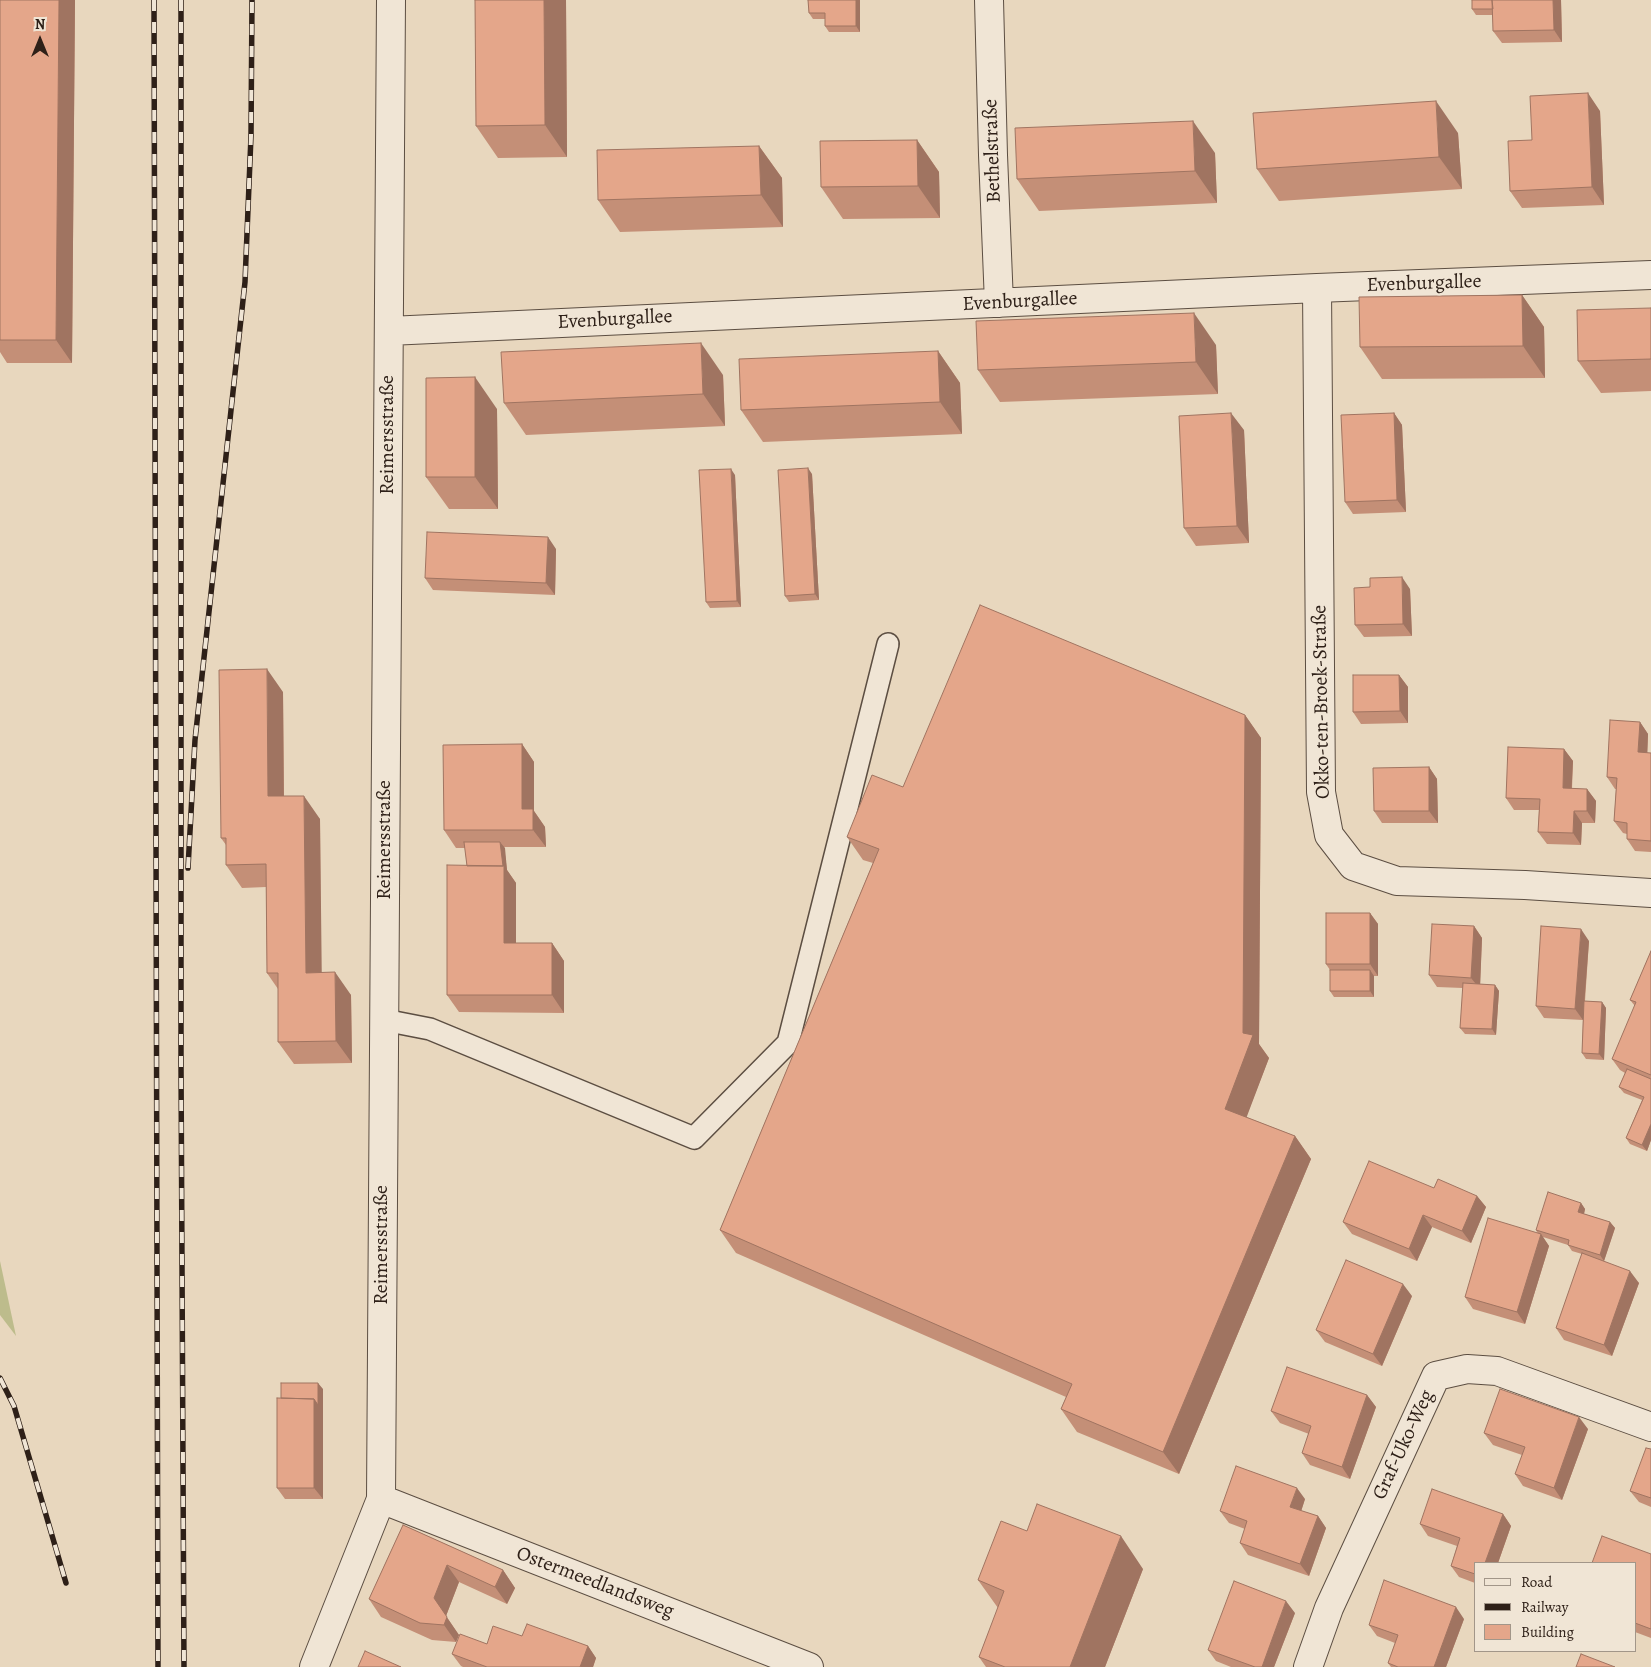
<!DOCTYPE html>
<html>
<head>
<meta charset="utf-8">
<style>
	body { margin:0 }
	#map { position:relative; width:1651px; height:1667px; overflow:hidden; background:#e8d7be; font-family:Alegreya,serif }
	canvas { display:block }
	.legend { position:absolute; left:1474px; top:1562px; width:162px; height:90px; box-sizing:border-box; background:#f0e5d5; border:1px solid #a29689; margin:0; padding:6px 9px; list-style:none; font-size:15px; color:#2e2018 }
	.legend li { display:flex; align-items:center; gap:10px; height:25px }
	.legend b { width:25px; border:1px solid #a29689 }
	.north { position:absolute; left:15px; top:15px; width:50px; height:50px; -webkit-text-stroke:4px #f0e5d5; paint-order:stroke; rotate:0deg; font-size:14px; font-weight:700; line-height:20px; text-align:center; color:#2e2018 }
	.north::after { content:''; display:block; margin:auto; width:18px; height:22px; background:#2e2018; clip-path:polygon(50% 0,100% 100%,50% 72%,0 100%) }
</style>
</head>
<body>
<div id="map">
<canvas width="1651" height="1667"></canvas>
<ul class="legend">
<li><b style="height:6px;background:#f0e5d5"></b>Road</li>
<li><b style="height:6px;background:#2e2018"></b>Railway</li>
<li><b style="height:14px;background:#e4a68a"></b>Building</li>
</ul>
<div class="north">N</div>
</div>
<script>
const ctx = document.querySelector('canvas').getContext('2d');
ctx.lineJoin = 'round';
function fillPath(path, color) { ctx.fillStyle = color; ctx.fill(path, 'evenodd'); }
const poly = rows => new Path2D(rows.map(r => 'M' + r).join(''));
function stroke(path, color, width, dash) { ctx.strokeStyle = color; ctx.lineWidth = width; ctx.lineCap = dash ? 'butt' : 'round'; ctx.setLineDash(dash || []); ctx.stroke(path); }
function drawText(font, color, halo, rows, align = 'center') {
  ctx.font = font + ' Alegreya,serif'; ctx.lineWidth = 4.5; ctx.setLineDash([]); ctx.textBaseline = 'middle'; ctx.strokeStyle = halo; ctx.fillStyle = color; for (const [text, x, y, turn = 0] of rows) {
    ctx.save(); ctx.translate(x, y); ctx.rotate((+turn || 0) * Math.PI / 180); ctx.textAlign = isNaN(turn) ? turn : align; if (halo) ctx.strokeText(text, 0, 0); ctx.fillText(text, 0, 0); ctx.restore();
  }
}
fillPath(poly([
	[0,1261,16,1336,0,1315]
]), '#bdbc8c');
const lane = poly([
	[384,1020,430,1029,694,1138,788,1043,888,644]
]);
const street = poly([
	[989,0,993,155,999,303],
	[1317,288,1321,792,1329,835,1353,866,1397,881,1525,885,1651,893],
	[389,331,1317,288,1651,275],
	[381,1499,809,1667],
	[314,1667,381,1499,391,0],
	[1308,1667,1329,1608,1436,1376,1467,1369,1497,1371,1651,1427]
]);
stroke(lane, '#5c4e42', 24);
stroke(street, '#5c4e42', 30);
stroke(lane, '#f0e5d5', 21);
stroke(street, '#f0e5d5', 28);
const rail = poly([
	[154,0,158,1667],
	[181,0,181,1062,184,1667],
	[188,868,195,740,245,282,251,136,252,0],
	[0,1378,14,1406,66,1583]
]);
stroke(rail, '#2e2018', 5.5);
stroke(rail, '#f0e5d5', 4, [11]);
fillPath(poly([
	[0,0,75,0,72,363,7,363,0,352],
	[475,0,566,0,567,157,498,158,476,126],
	[808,0,860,0,860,32,829,32,825,26,825,19,813,19,809,13],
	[1561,0,1562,42,1502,43,1493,31,1493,15,1476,15,1472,9],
	[1600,111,1604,205,1522,208,1510,191,1532,140],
	[1458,133,1462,189,1279,201,1257,169],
	[917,140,939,172,940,218,843,219,821,187],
	[759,146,782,178,783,227,620,232,598,200],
	[1215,153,1217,203,1039,211,1017,179],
	[1522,295,1544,327,1545,378,1382,379,1360,347],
	[1651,308,1651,391,1601,393,1578,361],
	[1216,345,1218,394,1000,402,978,370],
	[938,351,960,383,962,434,763,442,741,410],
	[723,375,725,426,526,435,504,403],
	[497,409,498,509,449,509,426,477],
	[1394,413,1402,425,1406,512,1353,514,1345,502],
	[1244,430,1249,543,1196,546,1184,528],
	[812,474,819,600,789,602,785,596],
	[735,475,741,607,710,608,706,602],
	[556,549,555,595,433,590,425,578],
	[1410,589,1412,636,1364,637,1355,625],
	[1399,675,1408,687,1408,723,1361,724,1353,712],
	[283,692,284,796,320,819,321,972,351,995,352,1063,294,1064,278,1042,278,989,267,973,266,887,242,888,226,865,226,845,221,838],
	[1245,715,1261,738,1259,1044,1269,1058,1246,1117,1295,1136,1311,1159,1179,1474,1077,1432,1061,1409,1066,1397,736,1253,720,1230,873,863,863,860,847,837,903,787],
	[1640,722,1648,734,1647,753,1651,753,1651,852,1635,851,1627,839,1627,834,1623,833,1614,821,1616,789,1615,789,1607,777],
	[522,744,534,762,534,811,545,827,546,847,504,847,507,870,516,883,516,943,552,943,564,961,564,1013,459,1012,447,995,467,866,465,848,456,848,444,830],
	[1564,749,1573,761,1572,789,1587,789,1596,801,1595,823,1582,823,1581,845,1547,844,1538,832,1539,810,1514,810,1506,798],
	[1429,767,1437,779,1438,823,1382,823,1374,811],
	[1370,913,1378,924,1378,976,1374,976,1374,997,1334,997,1330,991,1330,970,1326,964],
	[1474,926,1482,938,1480,984,1495,985,1499,991,1496,1035,1465,1034,1460,1028,1463,988,1437,987,1429,975],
	[1589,941,1585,1001,1602,1002,1606,1008,1604,1060,1586,1059,1582,1053,1583,1020,1544,1018,1536,1006],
	[1651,951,1651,1140,1647,1151,1630,1144,1626,1138,1642,1100,1624,1093,1619,1087,1625,1073,1620,1070,1612,1059,1635,1006,1630,1000],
	[1434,1188,1477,1196,1486,1207,1471,1243,1432,1227,1417,1261,1352,1234,1343,1222],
	[1581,1203,1585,1209,1584,1214,1610,1222,1615,1228,1604,1261,1639,1283,1612,1356,1564,1340,1556,1328,1582,1254,1572,1251,1568,1245,1543,1237,1549,1246,1525,1324,1473,1309,1465,1297,1538,1234,1536,1230],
	[1412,1296,1382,1366,1325,1342,1316,1330],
	[323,1389,323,1499,285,1499,277,1488,281,1398],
	[1367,1395,1376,1407,1350,1479,1310,1465,1302,1453,1309,1434,1280,1423,1271,1411],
	[1588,1429,1562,1500,1523,1486,1515,1474,1522,1455,1493,1445,1484,1433],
	[1651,1449,1651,1507,1639,1502,1630,1491],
	[1305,1499,1301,1511,1318,1516,1326,1528,1309,1576,1248,1555,1240,1543,1245,1529,1229,1523,1220,1511],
	[1503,1514,1511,1526,1498,1563,1475,1563,1475,1583,1459,1577,1451,1566,1457,1546,1428,1536,1420,1524],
	[403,1525,503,1570,515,1588,507,1604,459,1582,446,1616,459,1635,456,1642,432,1640,381,1617,369,1599],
	[1027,1531,1143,1569,1105,1667,986,1667,979,1657,998,1608,978,1580],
	[1651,1554,1651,1638,1635,1632,1635,1563],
	[1295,1613,1274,1667,1231,1667,1216,1661,1208,1650],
	[1464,1619,1446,1667,1391,1667,1388,1663,1395,1643,1377,1636,1369,1625],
	[522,1636,588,1646,596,1658,593,1667,463,1667,461,1666,452,1654,487,1644]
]), '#c48f77');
fillPath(poly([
	[59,0,75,0,72,363,56,340],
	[544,0,566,0,567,157,545,125],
	[856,0,860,0,860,32,856,26],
	[1553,0,1561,0,1562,42,1554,30],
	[1588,93,1600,111,1604,205,1592,187],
	[1436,101,1458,133,1462,189,1439,157],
	[1193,121,1215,153,1217,203,1195,171],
	[917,140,939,172,940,218,918,186],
	[759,146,782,178,783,227,761,195],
	[1522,295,1544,327,1545,378,1523,346],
	[1194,313,1216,345,1218,394,1196,362],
	[701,343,723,375,725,426,703,394],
	[938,351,960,383,962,434,940,402],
	[475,377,497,409,498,509,475,477],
	[1231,413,1244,430,1249,543,1237,526],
	[1394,413,1402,425,1406,512,1397,500],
	[808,468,812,474,819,600,815,594],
	[731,469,735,475,741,607,737,601],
	[548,537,556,549,555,595,546,583],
	[1402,577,1410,589,1412,636,1403,624],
	[267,669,283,692,284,819,268,796],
	[1399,675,1408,687,1408,723,1400,711],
	[1245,715,1261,738,1259,1044,1269,1058,1241,1132,1225,1109,1243,1033],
	[1640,722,1648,734,1647,764,1638,752],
	[522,744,534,762,534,811,545,827,546,847,533,830,522,809],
	[1564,749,1573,761,1571,800,1563,788],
	[1429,767,1437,779,1438,823,1429,811],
	[1587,789,1596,801,1595,823,1587,811],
	[304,796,320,819,322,995,306,973],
	[1574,811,1582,823,1581,845,1573,833],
	[500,842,505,848,507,870,516,883,516,961,504,943],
	[1370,913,1378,924,1378,976,1370,964],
	[1474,926,1482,938,1480,989,1471,978],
	[1581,929,1589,941,1583,1020,1575,1009],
	[552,943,564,961,564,1013,552,995],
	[1370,970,1374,976,1374,997,1370,991],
	[335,972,351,995,352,1063,336,1041],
	[1495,985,1499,991,1496,1035,1492,1029],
	[1602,1002,1606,1008,1604,1060,1599,1054],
	[1651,1124,1651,1140,1647,1151,1642,1145],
	[1295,1136,1311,1159,1179,1474,1163,1452],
	[1477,1196,1486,1207,1471,1243,1462,1231],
	[1581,1203,1585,1209,1583,1218,1578,1212],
	[1423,1215,1432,1227,1417,1261,1409,1249],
	[1610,1222,1615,1228,1604,1261,1600,1255],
	[1541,1234,1549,1246,1525,1324,1517,1312],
	[1630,1271,1639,1283,1612,1356,1604,1345],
	[1403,1284,1412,1296,1382,1366,1373,1354],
	[318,1383,323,1389,323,1499,314,1488,314,1399],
	[1367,1395,1376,1407,1350,1479,1342,1467],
	[1579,1417,1588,1429,1562,1500,1554,1488],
	[1297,1488,1305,1499,1299,1518,1290,1507],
	[1503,1514,1511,1526,1498,1563,1485,1563],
	[1318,1516,1326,1528,1309,1576,1300,1564],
	[1121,1536,1143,1569,1105,1667,1070,1667],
	[447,1565,459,1582,446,1616,459,1635,456,1642,444,1625,434,1598],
	[503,1570,515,1588,507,1604,495,1587],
	[1286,1601,1295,1613,1274,1667,1262,1667],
	[1456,1607,1464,1619,1446,1667,1434,1667],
	[588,1646,596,1658,593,1667,580,1667]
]), '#a07461');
const building = poly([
	[0,0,59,0,56,340,0,340,0,0],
	[475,0,544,0,545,125,476,126,475,0],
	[808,0,856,0,856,26,825,26,825,13,809,13,808,0],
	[1472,0,1492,0,1493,9,1472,9,1472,0],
	[1492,0,1553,0,1554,30,1493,31,1492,0],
	[1588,93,1592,187,1510,191,1508,141,1532,140,1530,96,1588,93],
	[1436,101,1439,157,1257,169,1253,113,1436,101],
	[1193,121,1195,171,1017,179,1015,128,1193,121],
	[917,140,918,186,821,187,820,141,917,140],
	[759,146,761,195,598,200,597,150,759,146],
	[1522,295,1523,346,1360,347,1359,297,1522,295],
	[1651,308,1651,359,1578,361,1577,310,1651,308],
	[1194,313,1196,362,978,370,976,321,1194,313],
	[701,343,703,394,504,403,501,352,701,343],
	[938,351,940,402,741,410,739,359,938,351],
	[475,377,475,477,426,477,426,378,475,377],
	[1231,413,1237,526,1184,528,1179,416,1231,413],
	[1394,413,1397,500,1345,502,1341,415,1394,413],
	[808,468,815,594,785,596,778,470,808,468],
	[731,469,737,601,706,602,699,470,731,469],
	[427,532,548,537,546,583,425,578,427,532],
	[1402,577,1403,624,1355,625,1354,588,1370,587,1370,578,1402,577],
	[980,605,1245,715,1243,1033,1253,1035,1225,1109,1295,1136,1163,1452,1061,1409,1072,1384,720,1230,879,849,847,837,872,775,903,787,980,605],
	[267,669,268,796,304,796,306,973,335,972,336,1041,278,1042,278,973,267,973,266,864,226,865,226,838,221,838,219,670,267,669],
	[1353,675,1399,675,1400,711,1353,712,1353,675],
	[1610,720,1640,722,1638,752,1651,753,1651,841,1627,839,1627,823,1614,821,1617,778,1607,777,1610,720],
	[522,744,522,809,533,809,533,830,444,830,443,745,522,744],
	[1508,747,1564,749,1563,788,1587,789,1587,811,1574,811,1573,833,1538,832,1540,799,1506,798,1508,747],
	[1429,767,1429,811,1374,811,1373,768,1429,767],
	[464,842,500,842,503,866,467,866,464,842],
	[447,865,504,866,504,943,552,943,552,995,447,995,447,865],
	[1326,913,1370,913,1370,964,1326,964,1326,913],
	[1432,924,1474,926,1471,978,1429,975,1432,924],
	[1541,926,1581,929,1575,1009,1536,1006,1541,926],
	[1651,951,1651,1075,1612,1059,1636,1002,1630,1000,1651,951],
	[1330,970,1370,970,1370,991,1330,991,1330,970],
	[1463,983,1495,985,1492,1029,1460,1028,1463,983],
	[1584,1001,1602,1002,1599,1054,1582,1053,1584,1001],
	[1627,1069,1651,1079,1651,1124,1642,1145,1626,1138,1644,1097,1619,1087,1627,1069],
	[1369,1161,1434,1188,1438,1179,1477,1196,1462,1231,1423,1215,1409,1249,1343,1222,1369,1161],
	[1548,1192,1581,1203,1578,1212,1610,1222,1600,1255,1568,1245,1569,1240,1536,1230,1548,1192],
	[1488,1218,1541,1234,1517,1312,1465,1297,1488,1218],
	[1582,1253,1630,1271,1604,1345,1556,1328,1582,1253],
	[1346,1260,1403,1284,1373,1354,1316,1330,1346,1260],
	[1287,1367,1367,1395,1342,1467,1302,1453,1311,1426,1271,1411,1287,1367],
	[281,1383,318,1383,318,1405,314,1399,281,1398,281,1383],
	[1500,1389,1579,1417,1554,1488,1515,1474,1525,1447,1484,1433,1500,1389],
	[277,1398,314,1399,314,1488,277,1488,277,1398],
	[1646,1448,1651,1449,1651,1498,1630,1491,1646,1448],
	[1236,1466,1297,1488,1290,1507,1318,1516,1300,1564,1240,1543,1247,1521,1220,1511,1236,1466],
	[1432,1489,1503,1514,1485,1563,1475,1563,1475,1574,1451,1566,1460,1538,1420,1524,1432,1489],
	[1037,1504,1121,1536,1070,1667,1005,1667,979,1657,1004,1591,978,1580,1001,1521,1027,1531,1037,1504],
	[403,1525,503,1570,495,1587,447,1565,434,1598,447,1617,444,1625,420,1623,369,1599,403,1525],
	[1602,1536,1651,1554,1651,1629,1635,1623,1635,1563,1592,1563,1602,1536],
	[1384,1580,1456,1607,1434,1667,1398,1667,1388,1663,1398,1635,1369,1625,1384,1580],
	[1234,1581,1286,1601,1262,1667,1255,1667,1208,1650,1234,1581],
	[527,1624,588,1646,580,1667,487,1667,452,1654,460,1634,487,1644,493,1626,522,1636,527,1624],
	[365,1651,401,1667,358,1667,365,1651],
	[1581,1654,1615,1667,1576,1667,1581,1654]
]);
fillPath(building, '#e4a68a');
stroke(building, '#a07461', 1);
drawText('20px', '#2e2018', '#f0e5d5', [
	["Bethelstraße",993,151,-92],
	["Evenburgallee",1424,284,-2],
	["Evenburgallee",1020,302,-3],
	["Evenburgallee",615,320,-3],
	["Reimersstraße",388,435,-90],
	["Okko-ten-Broek-Straße",1322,702,-91],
	["Reimersstraße",385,840,-90],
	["Reimersstraße",382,1245,-90],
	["Graf-Uko-Weg",1404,1445,-65],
	["Ostermeedlandsweg",595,1583,21]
]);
</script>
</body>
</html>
